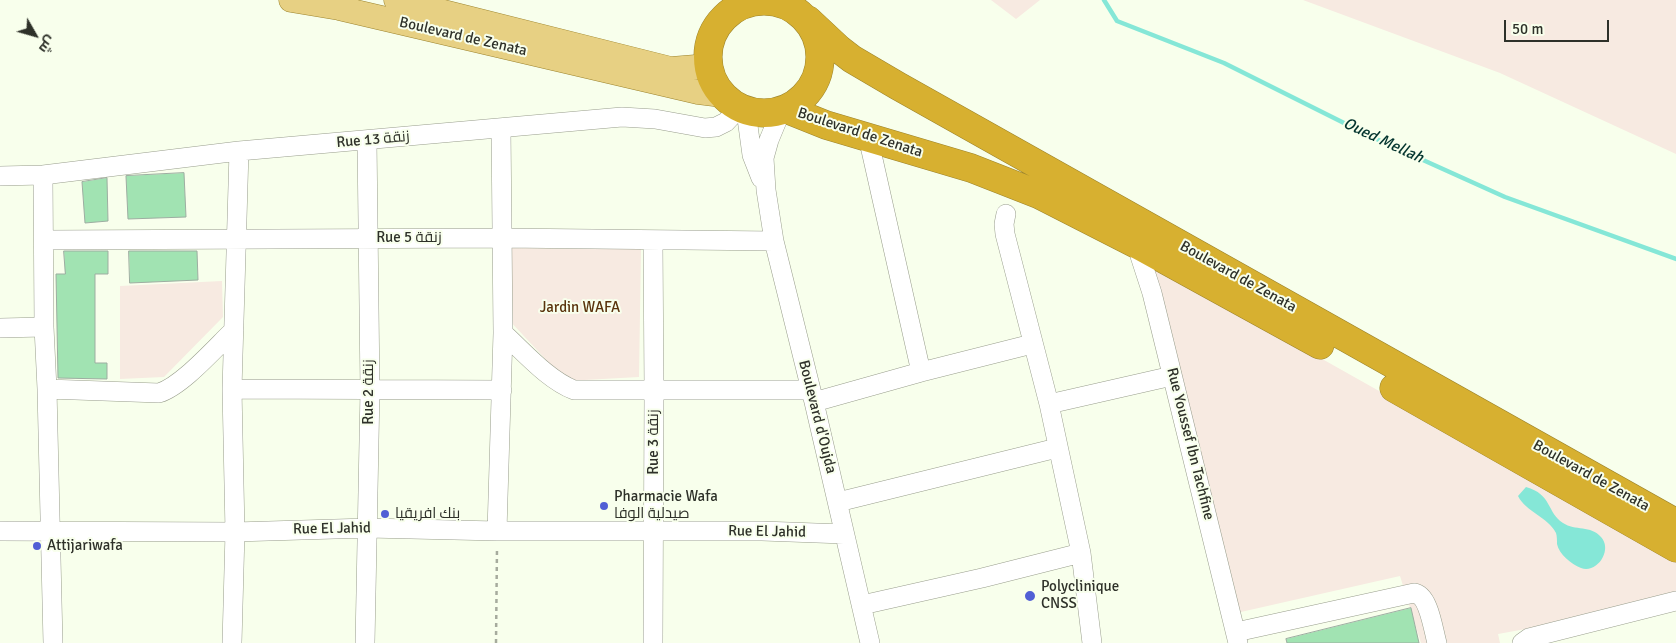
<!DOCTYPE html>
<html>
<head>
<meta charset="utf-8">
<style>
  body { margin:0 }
  #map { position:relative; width:1676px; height:643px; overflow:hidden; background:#f8ffec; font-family:Signika,Cairo,sans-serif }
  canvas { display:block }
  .north { position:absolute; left:10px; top:10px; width:50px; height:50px; -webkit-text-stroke:4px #f8ffec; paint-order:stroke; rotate:128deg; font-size:14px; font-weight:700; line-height:20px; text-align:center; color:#2e3129 }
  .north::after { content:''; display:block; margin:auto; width:18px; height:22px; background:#2e3129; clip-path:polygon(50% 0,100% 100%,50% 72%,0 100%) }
  .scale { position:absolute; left:1504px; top:20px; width:105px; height:22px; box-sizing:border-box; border:2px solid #2e3129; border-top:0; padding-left:6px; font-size:15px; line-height:18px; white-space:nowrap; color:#2e3129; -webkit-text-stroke:4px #f8ffec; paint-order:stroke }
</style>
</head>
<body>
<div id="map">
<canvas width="1676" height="643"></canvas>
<div class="north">ش</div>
<div class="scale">50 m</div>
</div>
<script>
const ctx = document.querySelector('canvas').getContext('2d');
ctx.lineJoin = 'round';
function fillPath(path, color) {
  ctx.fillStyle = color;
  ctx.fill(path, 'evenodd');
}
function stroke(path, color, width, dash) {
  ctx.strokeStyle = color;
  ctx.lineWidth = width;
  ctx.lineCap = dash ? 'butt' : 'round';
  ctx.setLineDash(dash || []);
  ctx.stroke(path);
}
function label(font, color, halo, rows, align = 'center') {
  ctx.font = font + ' Signika,Cairo,sans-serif';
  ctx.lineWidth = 4;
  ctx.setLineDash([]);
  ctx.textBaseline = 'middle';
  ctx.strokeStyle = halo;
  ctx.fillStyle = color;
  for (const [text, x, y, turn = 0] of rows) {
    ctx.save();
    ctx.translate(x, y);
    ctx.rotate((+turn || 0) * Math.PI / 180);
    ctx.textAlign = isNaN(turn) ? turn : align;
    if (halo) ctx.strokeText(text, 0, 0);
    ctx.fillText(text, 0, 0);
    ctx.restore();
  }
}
const green = new Path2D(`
  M 991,0 L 1040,0 L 1016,19 Z
  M 1303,0 L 1676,0 L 1676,154 L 1500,73 Z
  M 506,248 L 641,249 L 639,377 L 566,381 L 508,319 Z
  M 1148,261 L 1676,558 L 1676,602 L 1498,634 L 1500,643 L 1421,643 L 1400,576 L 1232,614 Z
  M 222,281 L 223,317 L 164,377 L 120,379 L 120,286 Z`);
const water = new Path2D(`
  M 1526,487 C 1552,494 1547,513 1563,523 C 1575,531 1591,525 1601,537 C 1613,550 1597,574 1581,568 C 1571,564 1559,554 1557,544 C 1557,541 1557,536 1556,533 C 1548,517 1526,512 1518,496 Z`);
const stream = new Path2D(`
  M 1104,0 L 1117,21 L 1224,63 L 1372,137 L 1505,197 L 1676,259`);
const building = new Path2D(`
  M 184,173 L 186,217 L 128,219 L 126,176 Z
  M 107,178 L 108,221 L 85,223 L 82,182 Z
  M 64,251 L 108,251 L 108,274 L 95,274 L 95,363 L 107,363 L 107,379 L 58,378 L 56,274 L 65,274 Z
  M 129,251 L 197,251 L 198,280 L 130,283 Z
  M 1411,608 L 1419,643 L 1287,643 L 1286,639 Z`);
const path = new Path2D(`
  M 496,643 L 497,547`);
const minor = new Path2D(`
  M 746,111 L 752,155 L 761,178
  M 781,111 L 769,140 L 764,158 L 766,190 L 774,241 L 814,402 L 870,643
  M 868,137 L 921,372
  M 43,175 L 44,327 L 47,389 L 53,643
  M 0,176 L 43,175 L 239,151 L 622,117 L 655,119 L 705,128 L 716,127 L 726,122 L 739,108
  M 1006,214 L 1004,224 L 1005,234 L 1049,404 L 1081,553 L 1092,643
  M 44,240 L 503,238 L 774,241
  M 1140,246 L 1140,256 L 1152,293 L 1238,643
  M 0,328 L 44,327
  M 503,333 C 524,352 548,380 574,390 L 811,390
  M 47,389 L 159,393 C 182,386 215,348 234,330
  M 232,389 L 502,390
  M 814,402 L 921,372 L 1032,344
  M 1049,404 L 1172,376
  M 838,502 L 1057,448
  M 0,531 L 235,532 L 368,528 L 497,531 L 762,531 L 844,534
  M 497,531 L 503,333 L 501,128
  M 862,605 L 982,578 L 1081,553
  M 1236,632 L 1414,593 C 1429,595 1433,629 1437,643
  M 232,643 L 235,532 L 232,389 L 239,151
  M 365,643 L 370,390 L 367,141
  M 653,643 L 654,391 L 653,241
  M 1522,643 L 1529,638 L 1676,601`);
const major = new Path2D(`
  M 291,0 L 339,8 L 698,92 L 722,95
  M 396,0 L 671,69 L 708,66`);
const highway = new Path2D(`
  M708 57a56 56 0 1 1 112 0a56 56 0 1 1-112 0Z
  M 808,20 L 839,49 L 852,59 L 898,86 L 1676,523
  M 786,109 L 826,125 L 971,168 L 1040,195 L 1140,246 L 1320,345
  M 1394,388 L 1676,548`);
const markers = [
  [604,506,5,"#515fd5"],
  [385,514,5,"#515fd5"],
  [37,546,5,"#515fd5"],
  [1030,596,6,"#515fd5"]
];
const streetNames = [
  ["Boulevard de Zenata",463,37,13],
  ["Boulevard de Zenata",860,133,18],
  ["Rue 13 زنقة",373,140,-5],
  ["Rue 5 زنقة",409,238],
  ["Boulevard de Zenata",1238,277,29],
  ["Rue 2 زنقة",369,392,-90],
  ["Boulevard d'Oujda",817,417,76],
  ["Rue 3 زنقة",654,442,-90],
  ["Rue Youssef Ibn Tachfine",1190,444,76],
  ["Boulevard de Zenata",1591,476,29],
  ["Rue El Jahid",332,529,-1],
  ["Rue El Jahid",767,532,1]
];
const parkNames = [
  ["Jardin WAFA",580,308]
];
const poiNames = [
  ["Pharmacie Wafa",614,497],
  ["صيدلية الوفا",614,514],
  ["بنك افريقيا",395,514],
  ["Attijariwafa",47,546],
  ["Polyclinique",1041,587],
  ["CNSS",1041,604]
];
const waterNames = [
  ["Oued Mellah",1383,141,25]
];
fillPath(green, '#f7eae1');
fillPath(water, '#85e7d7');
stroke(stream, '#85e7d7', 4.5);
fillPath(building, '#a1e3b2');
stroke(building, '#9dada1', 1);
stroke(minor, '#999e8d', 20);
stroke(major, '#9c842e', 25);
stroke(highway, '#9c842e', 29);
stroke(path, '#a6ab9d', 2.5, [4, 4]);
stroke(minor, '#fff', 19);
stroke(major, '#e7d083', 24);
stroke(highway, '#d7b030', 28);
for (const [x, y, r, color] of markers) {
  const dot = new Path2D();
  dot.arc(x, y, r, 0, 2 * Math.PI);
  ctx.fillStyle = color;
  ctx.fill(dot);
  stroke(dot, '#f8ffec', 2);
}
label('15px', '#2e3129', '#f8ffec', streetNames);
label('15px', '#5a330c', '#f8ffec', parkNames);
label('15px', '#2e3129', '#f8ffec', poiNames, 'left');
label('italic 16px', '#03342e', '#f8ffec', waterNames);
</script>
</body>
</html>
